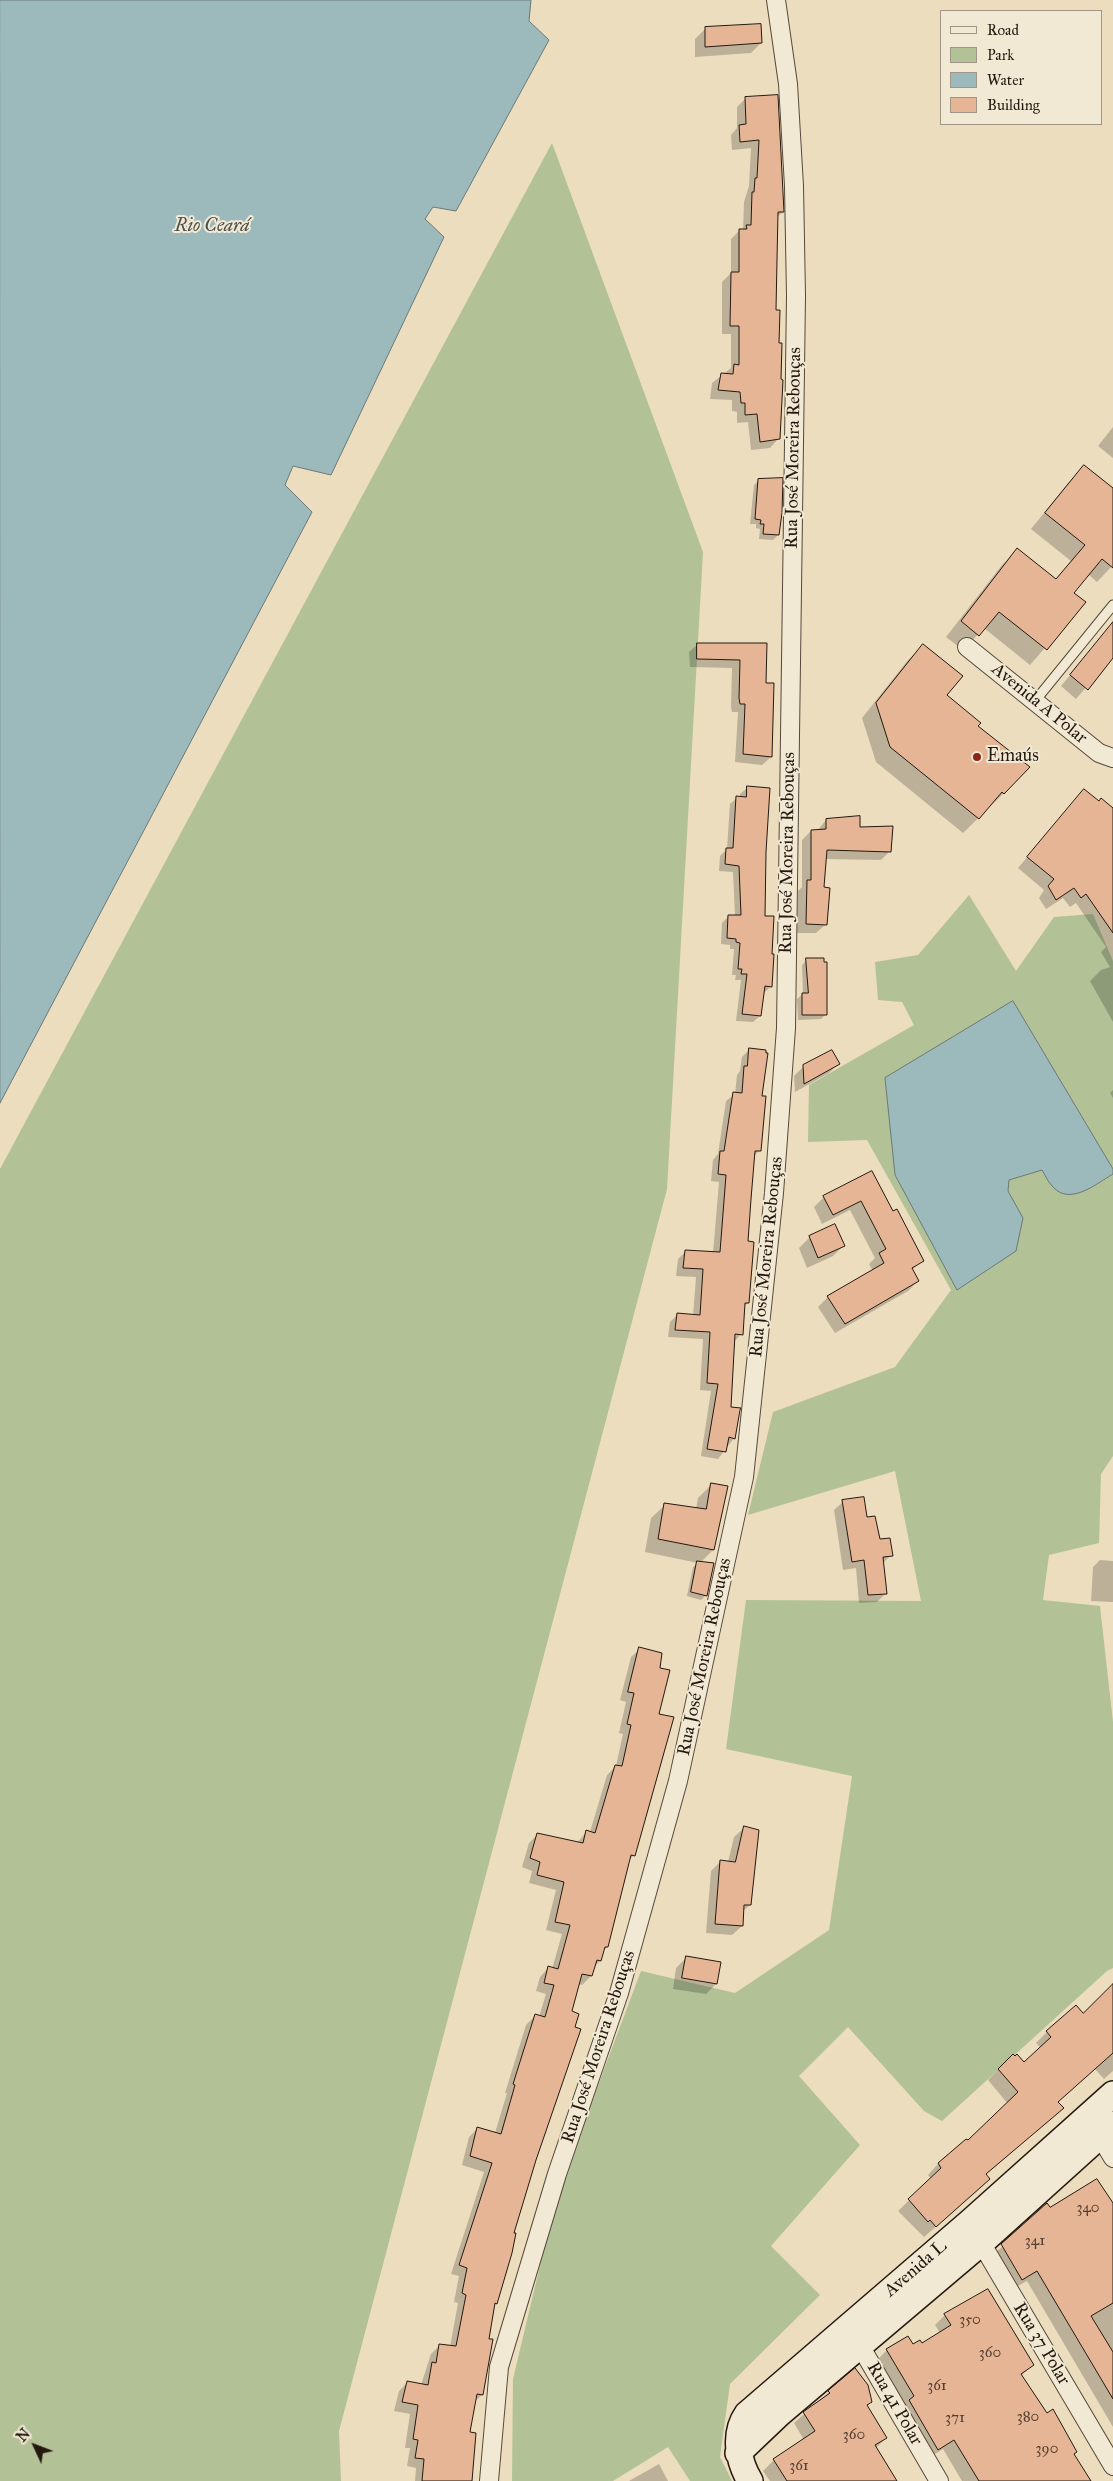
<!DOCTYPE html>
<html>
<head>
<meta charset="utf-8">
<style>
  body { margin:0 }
  #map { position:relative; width:1113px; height:2481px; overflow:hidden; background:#ebddbe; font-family:"IM FELL Great Primer",serif }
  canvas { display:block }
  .legend { position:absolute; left:940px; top:10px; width:162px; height:115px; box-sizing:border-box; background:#f2e9d5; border:1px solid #a09586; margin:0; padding:6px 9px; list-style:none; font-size:15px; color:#24180f }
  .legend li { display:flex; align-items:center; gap:10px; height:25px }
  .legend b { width:25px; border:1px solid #a09586 }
  .north { position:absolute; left:10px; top:2421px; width:50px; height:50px; -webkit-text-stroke:4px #f2e9d5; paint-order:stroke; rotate:313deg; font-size:14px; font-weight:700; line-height:20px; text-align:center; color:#24180f }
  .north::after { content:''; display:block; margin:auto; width:18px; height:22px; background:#24180f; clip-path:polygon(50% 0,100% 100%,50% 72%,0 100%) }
</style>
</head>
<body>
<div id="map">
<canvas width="1113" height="2481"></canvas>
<ul class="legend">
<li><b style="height:6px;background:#f2e9d5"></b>Road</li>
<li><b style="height:14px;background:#b2c296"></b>Park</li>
<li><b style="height:14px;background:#9cb9bc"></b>Water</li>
<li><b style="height:14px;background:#e6b595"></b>Building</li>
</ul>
<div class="north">N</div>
</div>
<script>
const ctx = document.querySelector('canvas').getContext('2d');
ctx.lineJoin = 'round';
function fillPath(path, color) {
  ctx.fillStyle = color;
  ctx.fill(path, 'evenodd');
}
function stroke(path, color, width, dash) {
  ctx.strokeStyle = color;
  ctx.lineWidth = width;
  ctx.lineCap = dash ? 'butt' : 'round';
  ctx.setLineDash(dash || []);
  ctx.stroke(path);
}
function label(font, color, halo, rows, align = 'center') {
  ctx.font = font + ' "IM FELL Great Primer",serif';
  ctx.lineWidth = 4;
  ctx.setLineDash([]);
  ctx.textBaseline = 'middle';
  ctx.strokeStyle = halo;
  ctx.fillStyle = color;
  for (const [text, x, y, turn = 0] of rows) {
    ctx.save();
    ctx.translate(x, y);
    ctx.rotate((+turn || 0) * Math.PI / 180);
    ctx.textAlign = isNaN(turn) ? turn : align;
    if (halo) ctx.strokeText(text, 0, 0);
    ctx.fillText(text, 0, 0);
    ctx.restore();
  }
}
const green = new Path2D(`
  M 552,143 L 703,552 L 667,1189 L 339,2431 L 341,2481 L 0,2481 L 0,1169 Z
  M 969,895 L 1016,971 L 1054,917 L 1093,914 L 1113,961 L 1113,1456 L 1101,1474 L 1099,1543 L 1049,1555 L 1043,1600 L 1100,1606 L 1113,1722 L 1113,1968 L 1107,1971 L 942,2121 L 924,2111 L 848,2027 L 799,2076 L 860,2145 L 771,2246 L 820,2295 L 730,2384 L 720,2457 L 732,2481 L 690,2481 L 668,2447 L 613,2481 L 512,2481 L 513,2379 L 557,2194 L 641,1971 L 735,1993 L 829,1930 L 852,1776 L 726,1749 L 746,1600 L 921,1601 L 895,1471 L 748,1515 L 773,1412 L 895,1367 L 951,1290 L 867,1140 L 808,1142 L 809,1085 L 914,1025 L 902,1002 L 878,1000 L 875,962 L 918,955 Z`);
const water = new Path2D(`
  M 0,0 L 531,0 L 529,21 L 549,40 L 456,211 L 433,207 L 425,219 L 444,237 L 331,475 L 293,466 L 285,485 L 312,512 L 0,1103 Z
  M 1013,1001 L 1113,1169 L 1113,1174 C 1096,1184 1070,1206 1053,1187 C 1048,1182 1045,1175 1042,1170 L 1009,1180 L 1008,1191 L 1023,1218 L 1016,1251 L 957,1290 L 895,1175 L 885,1078 Z`);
const shadow = new Path2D(`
  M 705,29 L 761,43 L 751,53 L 695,57 L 695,39 Z
  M 746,98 L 783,212 L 777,217 L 775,312 L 778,439 L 770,448 L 751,450 L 748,422 L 737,423 L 737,412 L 732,411 L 732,400 L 710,399 L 712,383 L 731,368 L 731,334 L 722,334 L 722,282 L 731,273 L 731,239 L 740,230 L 743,231 L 744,202 L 749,186 L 751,148 L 732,150 L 731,135 L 737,128 L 737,107 Z
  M 1113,427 L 1113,458 L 1098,446 Z
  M 1084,466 L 1113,490 L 1113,565 L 1097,582 L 1088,574 L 1072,593 L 1084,603 L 1030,665 L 984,628 L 963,650 L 946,637 L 1002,565 L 1017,550 L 1055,580 L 1071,561 L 1031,529 L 1069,482 Z
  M 759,480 L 778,535 L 773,540 L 759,539 L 760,529 L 756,528 L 756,524 L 750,524 L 754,485 Z
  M 1108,630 L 1113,633 L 1113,656 L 1076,699 L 1061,686 Z
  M 698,644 L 766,645 L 765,684 L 771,757 L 762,765 L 735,762 L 738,712 L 732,712 L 731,707 L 732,668 L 690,667 L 689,652 Z
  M 923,646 L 946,695 L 976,726 L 1004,793 L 963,833 L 876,762 L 862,718 L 908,660 Z
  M 747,788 L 764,852 L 764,917 L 771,986 L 764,993 L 760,1016 L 753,1022 L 736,1021 L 741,980 L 735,980 L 736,975 L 732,975 L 734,949 L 730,949 L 730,945 L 721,944 L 722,923 L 729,916 L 735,916 L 733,872 L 719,871 L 720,856 L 727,849 L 730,804 L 737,798 L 740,798 L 740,794 Z
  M 1084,790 L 1099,802 L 1113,809 L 1113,1022 L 1090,981 L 1101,970 L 1110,967 L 1101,952 L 1106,947 L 1076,903 L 1070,907 L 1063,898 L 1046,909 L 1039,898 L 1044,890 L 1018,868 Z
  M 826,820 L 890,851 L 881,860 L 825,859 L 822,888 L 826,924 L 816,933 L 797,933 L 798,891 L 802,887 L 802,840 L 811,831 L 817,831 Z
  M 807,960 L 826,1014 L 821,1019 L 798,1020 L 797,999 L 803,994 L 802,965 Z
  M 749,1050 L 761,1097 L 760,1150 L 753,1157 L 747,1243 L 748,1303 L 743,1307 L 741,1334 L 734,1342 L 730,1408 L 734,1438 L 718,1459 L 701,1456 L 711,1391 L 700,1390 L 703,1339 L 668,1337 L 670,1322 L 677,1315 L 693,1316 L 696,1277 L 676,1276 L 678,1259 L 685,1252 L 713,1253 L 719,1182 L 711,1181 L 713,1160 L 718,1154 L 726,1101 L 735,1094 L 737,1075 L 740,1071 L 742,1057 Z
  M 838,1064 L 829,1073 L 795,1092 L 794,1076 L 804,1066 Z
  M 1113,1090 L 1113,1098 L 1110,1093 Z
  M 871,1173 L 922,1261 L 912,1270 L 918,1281 L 908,1291 L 835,1333 L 818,1307 L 828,1297 L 873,1271 L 869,1264 L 875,1258 L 850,1210 L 822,1224 L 814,1207 L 824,1197 Z
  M 810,1237 L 843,1246 L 833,1256 L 807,1268 L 799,1248 Z
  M 711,1485 L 727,1487 L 713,1550 L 700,1563 L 706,1595 L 701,1600 L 687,1596 L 693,1567 L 698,1563 L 645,1552 L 651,1518 L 665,1505 L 696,1509 L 698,1498 Z
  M 843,1502 L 866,1519 L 879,1541 L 891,1555 L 882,1564 L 886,1593 L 877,1602 L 859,1603 L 856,1568 L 843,1570 L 834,1510 Z
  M 1100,1560 L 1113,1561 L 1113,1602 L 1091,1601 L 1093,1567 Z
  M 640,1649 L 657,1715 L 634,1855 L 628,1861 L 607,1947 L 603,1951 L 600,1961 L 593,1968 L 591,1976 L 582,1985 L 578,1984 L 534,2160 L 512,2234 L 496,2304 L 493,2306 L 482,2395 L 474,2402 L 468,2433 L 470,2481 L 415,2481 L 416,2468 L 407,2466 L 410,2448 L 405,2448 L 410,2414 L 394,2411 L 399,2391 L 408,2382 L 421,2385 L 431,2354 L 440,2345 L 450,2347 L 458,2303 L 454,2302 L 459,2276 L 451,2274 L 484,2172 L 462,2165 L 469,2137 L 478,2128 L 495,2133 L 507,2093 L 505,2093 L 526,2025 L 535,2016 L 539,2017 L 546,1994 L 536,1991 L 540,1977 L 548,1968 L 552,1969 L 562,1934 L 546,1930 L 556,1890 L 529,1883 L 532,1871 L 522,1867 L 529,1843 L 538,1834 L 577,1843 L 587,1831 L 590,1832 L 607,1775 L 616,1766 L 623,1734 L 619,1733 L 626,1702 L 620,1700 L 631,1657 Z
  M 744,1828 L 750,1905 L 742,1912 L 742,1926 L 732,1935 L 706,1933 L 711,1871 L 720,1862 L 728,1862 L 734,1837 Z
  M 687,1957 L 716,1984 L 706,1994 L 673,1989 L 676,1968 Z
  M 1113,1986 L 1113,2071 L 1104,2079 L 1095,2069 L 1057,2102 L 1062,2108 L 985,2175 L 978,2190 L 924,2237 L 898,2211 L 931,2179 L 928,2175 L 938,2164 L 966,2141 L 968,2142 L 1008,2104 L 988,2080 L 1013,2055 L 1024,2064 L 1041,2048 L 1036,2043 L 1047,2032 L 1083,2015 Z
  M 1113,2205 L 1113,2427 L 1027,2281 L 1012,2289 L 992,2255 L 1050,2209 Z
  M 945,2315 L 1032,2365 L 1021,2376 L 1090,2481 L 962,2481 L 943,2449 L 927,2459 L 877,2360 L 887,2350 L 922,2345 L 940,2333 L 935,2325 Z
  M 829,2392 L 871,2401 L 867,2406 L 886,2438 L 876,2448 L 896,2481 L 770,2481 L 763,2471 L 774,2460 L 804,2440 L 794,2423 Z
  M 659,2464 L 668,2481 L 629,2481 Z`);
const building = new Path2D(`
  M 761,24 L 762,43 L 705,47 L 705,27 Z
  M 778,95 L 784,212 L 778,212 L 777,260 L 776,310 L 780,310 L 779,343 L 782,343 L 781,379 L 783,380 L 780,439 L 760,442 L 757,414 L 745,415 L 745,403 L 741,403 L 740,392 L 718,390 L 721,373 L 733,374 L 734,364 L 739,365 L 739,326 L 730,326 L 731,272 L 739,272 L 739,229 L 747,229 L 746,225 L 751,225 L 752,192 L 754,192 L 755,178 L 757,178 L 759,140 L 740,142 L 739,125 L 746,124 L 745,97 Z
  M 1084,465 L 1113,488 L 1113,568 L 1102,559 L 1074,593 L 1086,602 L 1047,650 L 999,612 L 979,636 L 961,621 L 1017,548 L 1056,579 L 1085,545 L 1045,513 Z
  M 783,478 L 782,513 L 779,535 L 763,534 L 764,524 L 760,524 L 761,520 L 755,519 L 758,479 Z
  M 1113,622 L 1113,658 L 1088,690 L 1070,675 Z
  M 697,643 L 767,643 L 766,683 L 774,683 L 772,757 L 743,754 L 745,704 L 740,704 L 739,698 L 740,660 L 697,659 Z
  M 923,644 L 963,676 L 947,695 L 981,723 L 978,726 L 1030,767 L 1004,794 L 1002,792 L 979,819 L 890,747 L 876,703 Z
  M 747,786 L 770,788 L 766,852 L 765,916 L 774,916 L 772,954 L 774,954 L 772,987 L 765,986 L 761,1016 L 742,1014 L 747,974 L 741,974 L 742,969 L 738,969 L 740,943 L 736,942 L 736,939 L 727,938 L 728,915 L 741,915 L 739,866 L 725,864 L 726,848 L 733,848 L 736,796 L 746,797 Z
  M 1084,789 L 1099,801 L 1101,798 L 1113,808 L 1113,933 L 1086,894 L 1081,898 L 1074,888 L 1056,900 L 1048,886 L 1054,879 L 1027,857 Z
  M 860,816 L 860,827 L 893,826 L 891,852 L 827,850 L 824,887 L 830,888 L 827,925 L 806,924 L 807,880 L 811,880 L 811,830 L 826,829 L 826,819 Z
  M 806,958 L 824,958 L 824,962 L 827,962 L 827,1015 L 802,1015 L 802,993 L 808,993 Z
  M 749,1048 L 766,1050 L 766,1053 L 768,1053 L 762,1096 L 766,1096 L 761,1151 L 755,1151 L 751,1199 L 748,1241 L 754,1242 L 749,1303 L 745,1303 L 743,1335 L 735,1334 L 731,1407 L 741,1408 L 740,1410 L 735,1439 L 729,1437 L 726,1452 L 707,1449 L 718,1384 L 707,1383 L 710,1332 L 675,1330 L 677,1313 L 700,1315 L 703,1269 L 683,1268 L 685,1250 L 720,1252 L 726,1175 L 718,1174 L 720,1151 L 724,1151 L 733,1092 L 742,1093 L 744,1066 L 747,1066 Z
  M 832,1050 L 840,1064 L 804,1084 L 803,1065 Z
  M 872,1171 L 893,1211 L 897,1209 L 924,1261 L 912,1268 L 919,1281 L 845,1324 L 827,1296 L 884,1263 L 879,1253 L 886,1249 L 861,1201 L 833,1215 L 823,1196 Z
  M 835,1224 L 845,1246 L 818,1258 L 809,1236 Z
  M 711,1483 L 728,1486 L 714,1550 L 658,1539 L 664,1503 L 706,1509 Z
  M 864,1497 L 867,1517 L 875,1516 L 880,1539 L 890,1538 L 893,1556 L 883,1557 L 887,1594 L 868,1595 L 864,1560 L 852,1562 L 842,1500 Z
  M 697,1561 L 714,1563 L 707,1596 L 691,1592 Z
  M 639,1647 L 662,1653 L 660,1668 L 670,1670 L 659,1714 L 674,1717 L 635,1856 L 631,1855 L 608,1947 L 605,1947 L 601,1961 L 597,1960 L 592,1976 L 582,1974 L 572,2011 L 579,2014 L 575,2027 L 581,2029 L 536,2160 L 514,2233 L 516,2233 L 512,2253 L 497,2304 L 495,2303 L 489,2339 L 493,2339 L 483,2395 L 477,2394 L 470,2432 L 476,2433 L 472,2481 L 422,2481 L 424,2459 L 415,2458 L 418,2440 L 413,2439 L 418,2405 L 402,2402 L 407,2381 L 428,2385 L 432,2362 L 436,2363 L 439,2344 L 456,2346 L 466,2295 L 462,2293 L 467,2268 L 459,2265 L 492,2163 L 470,2156 L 477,2127 L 501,2134 L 515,2085 L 513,2084 L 535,2014 L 545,2017 L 554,1985 L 544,1983 L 548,1966 L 558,1969 L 570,1925 L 555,1922 L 564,1882 L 537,1875 L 540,1862 L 530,1858 L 537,1833 L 583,1843 L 586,1830 L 595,1833 L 615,1765 L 622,1766 L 631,1725 L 627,1724 L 634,1693 L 628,1692 Z
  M 744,1826 L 759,1830 L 751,1905 L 744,1905 L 743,1926 L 715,1924 L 720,1860 L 735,1862 Z
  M 686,1956 L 721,1962 L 717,1984 L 682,1978 Z
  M 1113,1984 L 1113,2053 L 1058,2102 L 1064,2108 L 986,2174 L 990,2179 L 936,2227 L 930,2220 L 928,2222 L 908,2199 L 941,2168 L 938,2163 L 966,2139 L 968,2140 L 1018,2092 L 998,2069 L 1013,2054 L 1015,2056 L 1017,2054 L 1024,2062 L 1051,2037 L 1046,2031 L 1076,2005 L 1083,2013 Z
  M 1097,2179 L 1113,2203 L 1113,2303 L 1091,2316 L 1113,2352 L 1113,2399 L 1037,2271 L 1022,2280 L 1001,2244 L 1047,2203 L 1050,2207 Z
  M 988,2289 L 1034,2365 L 1021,2374 L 1047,2413 L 1053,2409 L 1077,2452 L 1074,2454 L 1091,2481 L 979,2481 L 954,2440 L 938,2450 L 909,2400 L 914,2396 L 886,2349 L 908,2336 L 913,2344 L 920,2340 L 922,2343 L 951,2325 L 944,2314 Z
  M 855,2368 L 868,2385 L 872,2402 L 867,2405 L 887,2438 L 875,2445 L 897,2481 L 787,2481 L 773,2459 L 815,2431 L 803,2412 L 830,2393 L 828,2391 Z`);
const lane = new Path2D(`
  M 1035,701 L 1113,605`);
const street = new Path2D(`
  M 967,647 L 1099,753 L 1113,758
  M 1094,2126 L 1113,2158
  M 976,2234 L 1113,2466
  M 855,2337 L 939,2481
  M 489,2481 L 499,2367 L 557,2174 L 619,1993 L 678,1781 L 744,1477 L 774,1193 L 786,1028 L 796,296 L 794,186 L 788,84 L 776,0`);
const secondary = new Path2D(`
  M 738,2453 L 779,2414 L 981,2243 L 1113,2124
  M 750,2481 C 738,2461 733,2434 747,2414 L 970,2222 L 1113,2094`);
const markers = [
  [977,757,5,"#8f2418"]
];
const numberNames = [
  ["340",1088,2208],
  ["341",1035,2241],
  ["350",970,2320],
  ["360",990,2353],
  ["361",937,2386],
  ["380",1028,2417],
  ["371",955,2418],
  ["360",854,2435],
  ["390",1047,2449],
  ["361",799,2466]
];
const streetNames = [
  ["Rua José Moreira Rebouças",794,448,-89],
  ["Avenida A Polar",1039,704,39],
  ["Rua José Moreira Rebouças",788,853,-89],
  ["Rua José Moreira Rebouças",767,1257,-84],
  ["Rua José Moreira Rebouças",705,1657,-78],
  ["Rua José Moreira Rebouças",599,2047,-72],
  ["Avenida L",916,2269,-41],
  ["Rua 37 Polar",1041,2344,59],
  ["Rua 41 Polar",894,2404,60]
];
const poiNames = [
  ["Emaús",987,757]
];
const waterNames = [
  ["Rio Ceará",212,226]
];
fillPath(green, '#b2c296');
fillPath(water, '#9cb9bc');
stroke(water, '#6c7977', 1);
fillPath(shadow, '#0003');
fillPath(building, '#e6b595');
stroke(building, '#24180f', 1);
stroke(lane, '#56493b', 11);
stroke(street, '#56493b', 20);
stroke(secondary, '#24180f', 28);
stroke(lane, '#f2e9d5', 9);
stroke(street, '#f2e9d5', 18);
stroke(secondary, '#f2e9d5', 25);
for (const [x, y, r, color] of markers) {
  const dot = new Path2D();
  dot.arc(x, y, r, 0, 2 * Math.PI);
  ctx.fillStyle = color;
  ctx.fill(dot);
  stroke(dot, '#f2e9d5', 2);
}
label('15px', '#543f30', null, numberNames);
label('18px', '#24180f', '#f2e9d5', streetNames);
label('18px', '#24180f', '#f2e9d5', poiNames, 'left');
label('italic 19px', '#4e504c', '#f2e9d5', waterNames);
</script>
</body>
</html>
